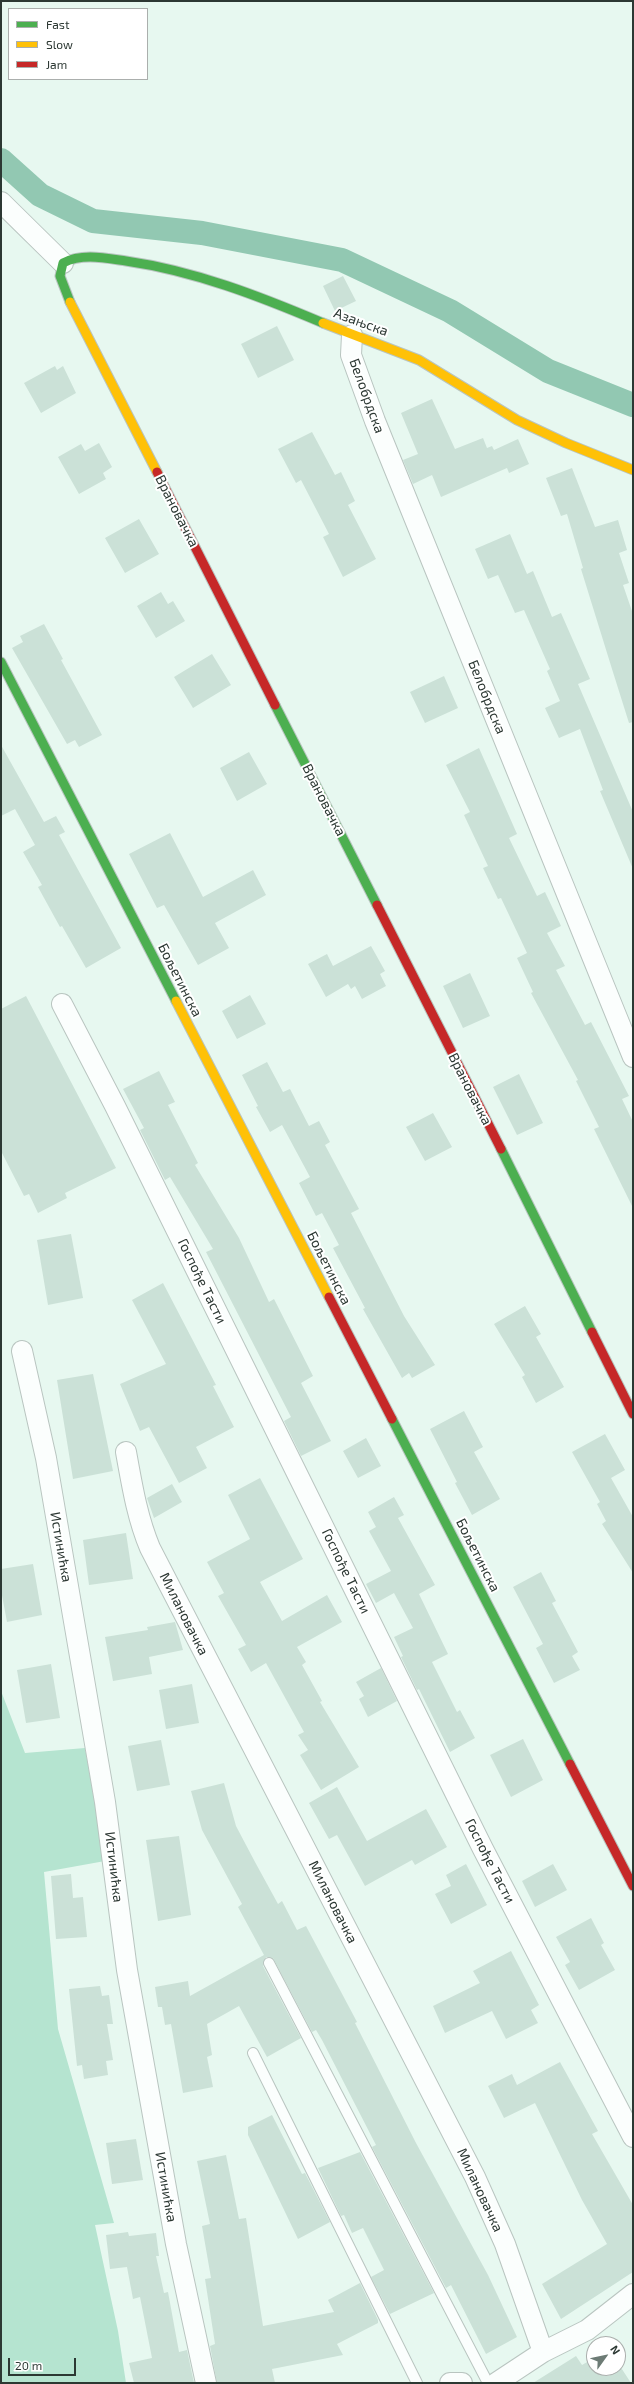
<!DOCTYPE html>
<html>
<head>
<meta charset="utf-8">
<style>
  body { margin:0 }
  #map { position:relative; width:634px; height:2384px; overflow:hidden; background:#e7f8f0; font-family:"Exo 2",sans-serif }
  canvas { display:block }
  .frame { position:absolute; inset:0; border:2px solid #2c3833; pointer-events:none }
  .legend { position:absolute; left:8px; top:8px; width:140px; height:72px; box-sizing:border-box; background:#fff; border:1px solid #abafad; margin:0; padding:5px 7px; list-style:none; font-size:12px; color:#2c3833 }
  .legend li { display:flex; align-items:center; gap:8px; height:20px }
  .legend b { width:20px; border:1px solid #abafad }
  .north { position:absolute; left:586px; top:2336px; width:40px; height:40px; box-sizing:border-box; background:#fff; border:1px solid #abafad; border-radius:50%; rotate:57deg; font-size:11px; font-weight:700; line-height:16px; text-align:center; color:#2c3833 }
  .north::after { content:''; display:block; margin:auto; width:14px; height:18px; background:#6d7b75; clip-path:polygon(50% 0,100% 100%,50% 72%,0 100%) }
  .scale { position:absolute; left:8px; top:2358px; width:68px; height:18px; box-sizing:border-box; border:2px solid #2c3833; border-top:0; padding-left:5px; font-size:12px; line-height:14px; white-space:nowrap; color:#2c3833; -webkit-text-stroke:3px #fff; paint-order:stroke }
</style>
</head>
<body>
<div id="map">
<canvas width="634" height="2384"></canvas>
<div class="frame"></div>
<ul class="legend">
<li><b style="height:5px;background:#4caf50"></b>Fast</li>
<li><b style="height:5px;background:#ffc107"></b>Slow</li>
<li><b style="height:5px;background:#c62828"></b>Jam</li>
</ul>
<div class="north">N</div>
<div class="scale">20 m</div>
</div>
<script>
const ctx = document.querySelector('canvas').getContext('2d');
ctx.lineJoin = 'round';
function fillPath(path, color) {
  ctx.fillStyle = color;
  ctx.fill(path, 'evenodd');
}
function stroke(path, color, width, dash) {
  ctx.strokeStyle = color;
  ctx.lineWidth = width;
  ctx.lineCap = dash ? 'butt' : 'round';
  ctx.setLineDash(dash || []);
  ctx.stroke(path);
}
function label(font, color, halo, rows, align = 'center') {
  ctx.font = font + ' "Exo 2",sans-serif';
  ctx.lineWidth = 4;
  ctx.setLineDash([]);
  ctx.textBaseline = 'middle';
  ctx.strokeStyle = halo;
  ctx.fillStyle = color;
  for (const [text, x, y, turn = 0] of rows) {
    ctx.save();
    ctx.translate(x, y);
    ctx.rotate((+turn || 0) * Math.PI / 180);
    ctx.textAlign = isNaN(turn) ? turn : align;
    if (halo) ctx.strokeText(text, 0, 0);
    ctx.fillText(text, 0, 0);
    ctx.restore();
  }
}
const forest = new Path2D(`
  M 1,1691 L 25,1753 L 85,1748 L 105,1861 L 44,1872 L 58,2029 L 114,2223 L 95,2225 L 118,2331 L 126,2383 L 1,2383 Z`);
const canal = new Path2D(`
  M 1,160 L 40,195 L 93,221 L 202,233 L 342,260 L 450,311 L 548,371 L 633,405`);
const building = new Path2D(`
  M 343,276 L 356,301 L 335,311 L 323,286 Z
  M 277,326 L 294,360 L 258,378 L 241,344 Z
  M 55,366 L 57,370 L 63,366 L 76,393 L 41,413 L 24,383 Z
  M 432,399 L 455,449 L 483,438 L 487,448 L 492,446 L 494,450 L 518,439 L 529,464 L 509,473 L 507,468 L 441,497 L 432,475 L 413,484 L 403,460 L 418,454 L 401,413 Z
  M 312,432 L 335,475 L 341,472 L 355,501 L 348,505 L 376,559 L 343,577 L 323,537 L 329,534 L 301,480 L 296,483 L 278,449 Z
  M 99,443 L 112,467 L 103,473 L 106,479 L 79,494 L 58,457 L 81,444 L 85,451 Z
  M 572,468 L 595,527 L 618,520 L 627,550 L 619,553 L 629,583 L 623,585 L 633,614 L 633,722 L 629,723 L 612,669 L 581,569 L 583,568 L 567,514 L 561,516 L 546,478 Z
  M 139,519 L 159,554 L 125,573 L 105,538 Z
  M 510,534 L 527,574 L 533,571 L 552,617 L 561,613 L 590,679 L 578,684 L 633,812 L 633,869 L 600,791 L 603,790 L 580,729 L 559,738 L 545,708 L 560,701 L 547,671 L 550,669 L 524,610 L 515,613 L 498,575 L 488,579 L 475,549 Z
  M 161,592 L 168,604 L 173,601 L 185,621 L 156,638 L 137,606 Z
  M 44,624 L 63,659 L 61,660 L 102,735 L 79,747 L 75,740 L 67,744 L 12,648 L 23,642 L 20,636 Z
  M 212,654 L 231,685 L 193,708 L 174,677 Z
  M 444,676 L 458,708 L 425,723 L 410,692 Z
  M 1,745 L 44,822 L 56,816 L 65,832 L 59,835 L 121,948 L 86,968 L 62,926 L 60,927 L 38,887 L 42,885 L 23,852 L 35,845 L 15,809 L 1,816 Z
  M 479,748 L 517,834 L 509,838 L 537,896 L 545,892 L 561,926 L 547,933 L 565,966 L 556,970 L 585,1025 L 591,1022 L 629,1096 L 622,1099 L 633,1122 L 633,1208 L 594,1129 L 599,1127 L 576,1081 L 578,1080 L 531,993 L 533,992 L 517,958 L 527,953 L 501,898 L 498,899 L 483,868 L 488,866 L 464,815 L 470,812 L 446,765 Z
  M 249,752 L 267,784 L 237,801 L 220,768 Z
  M 170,833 L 203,897 L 253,870 L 266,895 L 215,923 L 229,948 L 198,965 L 164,905 L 157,908 L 129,854 Z
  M 371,946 L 385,971 L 380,974 L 386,986 L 362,999 L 355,986 L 351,989 L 348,984 L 326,997 L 308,964 L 327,954 L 333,966 Z
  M 470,973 L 490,1016 L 463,1028 L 443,986 Z
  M 250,995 L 266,1024 L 237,1039 L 222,1011 Z
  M 26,996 L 116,1168 L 65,1193 L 67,1198 L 38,1213 L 29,1194 L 24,1196 L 1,1151 L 1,1009 Z
  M 267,1062 L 283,1092 L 290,1089 L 309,1126 L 319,1121 L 330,1142 L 325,1145 L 359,1209 L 351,1213 L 404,1316 L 435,1365 L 412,1378 L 409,1373 L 402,1378 L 363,1309 L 365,1308 L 333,1248 L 339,1245 L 322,1213 L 316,1216 L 299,1183 L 310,1177 L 282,1125 L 270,1132 L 256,1107 L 258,1106 L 242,1075 Z
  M 159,1071 L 175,1102 L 168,1105 L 198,1163 L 195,1165 L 239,1238 L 269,1302 L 274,1299 L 313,1376 L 301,1383 L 331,1441 L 301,1456 L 284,1421 L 291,1417 L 206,1252 L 213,1249 L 170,1177 L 165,1180 L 140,1130 L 144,1128 L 123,1089 Z
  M 519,1074 L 543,1123 L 517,1135 L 493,1087 Z
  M 433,1113 L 452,1147 L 425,1161 L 406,1127 Z
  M 71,1234 L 83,1298 L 48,1305 L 37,1240 Z
  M 163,1283 L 216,1385 L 213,1386 L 234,1427 L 196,1447 L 207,1468 L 179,1483 L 149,1427 L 140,1431 L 120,1384 L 166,1364 L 132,1300 Z
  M 525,1306 L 541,1334 L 536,1337 L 564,1387 L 536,1403 L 522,1377 L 525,1375 L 494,1324 Z
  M 93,1374 L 113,1471 L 73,1479 L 57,1380 Z
  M 464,1411 L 483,1447 L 474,1452 L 500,1499 L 472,1515 L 455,1483 L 457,1482 L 430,1429 Z
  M 605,1434 L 625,1470 L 611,1478 L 633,1517 L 633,1573 L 602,1524 L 606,1521 L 597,1504 L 600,1502 L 572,1452 Z
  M 366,1438 L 381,1466 L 358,1478 L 343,1451 Z
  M 260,1478 L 303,1559 L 260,1582 L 282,1621 L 327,1595 L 342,1622 L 297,1647 L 306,1662 L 302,1665 L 322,1701 L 320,1702 L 359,1767 L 321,1790 L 300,1755 L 308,1750 L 298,1735 L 304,1732 L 266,1663 L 251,1672 L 238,1649 L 246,1645 L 218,1596 L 224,1593 L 207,1562 L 250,1539 L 228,1495 Z
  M 172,1484 L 182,1502 L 154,1518 L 147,1498 Z
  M 394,1497 L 404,1515 L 398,1518 L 435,1585 L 419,1594 L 448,1654 L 432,1662 L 457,1712 L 460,1710 L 475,1738 L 450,1752 L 419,1689 L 417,1690 L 401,1657 L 403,1656 L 394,1637 L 413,1628 L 394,1593 L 376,1603 L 366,1584 L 391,1571 L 369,1531 L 376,1527 L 368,1512 Z
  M 126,1533 L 133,1579 L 89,1585 L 83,1540 Z
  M 33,1564 L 42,1615 L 7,1622 L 1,1590 L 1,1569 Z
  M 541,1572 L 556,1601 L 552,1603 L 578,1652 L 572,1656 L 580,1670 L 554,1683 L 536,1648 L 543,1644 L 513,1587 Z
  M 175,1622 L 183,1650 L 149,1657 L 152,1674 L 113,1681 L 105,1637 L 148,1630 L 147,1627 Z
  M 51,1664 L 60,1718 L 26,1723 L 17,1670 Z
  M 381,1668 L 397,1701 L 368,1717 L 359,1699 L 364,1696 L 356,1682 Z
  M 192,1684 L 199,1723 L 166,1729 L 159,1690 Z
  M 523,1739 L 543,1780 L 511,1797 L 490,1755 Z
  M 161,1740 L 170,1785 L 137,1791 L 128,1746 Z
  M 224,1783 L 236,1826 L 255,1862 L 278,1904 L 282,1901 L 297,1930 L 306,1926 L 357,2022 L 355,2023 L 416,2143 L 488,2275 L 517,2337 L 486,2354 L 451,2285 L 446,2288 L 372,2147 L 376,2145 L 322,2040 L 316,2030 L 312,2032 L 273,1958 L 266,1957 L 263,1966 L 301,2038 L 267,2057 L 239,2006 L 207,2024 L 212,2055 L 207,2057 L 213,2087 L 183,2093 L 171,2024 L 165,2025 L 162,2007 L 158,2007 L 155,1987 L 188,1981 L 190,1996 L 264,1955 L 238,1907 L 242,1904 L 202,1830 L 191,1791 Z
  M 337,1787 L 367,1841 L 426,1809 L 447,1847 L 415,1865 L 412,1860 L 365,1886 L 337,1835 L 329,1839 L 309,1803 Z
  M 179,1836 L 191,1915 L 158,1921 L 146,1840 Z
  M 466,1864 L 487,1905 L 451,1924 L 435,1894 L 451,1886 L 446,1875 Z
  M 553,1864 L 567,1890 L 535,1907 L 522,1881 Z
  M 71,1874 L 73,1898 L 83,1897 L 87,1937 L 56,1939 L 51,1876 Z
  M 591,1918 L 604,1943 L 601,1945 L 615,1970 L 579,1990 L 565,1965 L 570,1962 L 556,1937 Z
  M 511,1951 L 539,2005 L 531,2010 L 538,2023 L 506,2039 L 492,2011 L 445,2033 L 433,2006 L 480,1983 L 473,1971 Z
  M 100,1986 L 102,1996 L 109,1995 L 113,2024 L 107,2024 L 113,2060 L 106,2061 L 108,2075 L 84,2079 L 82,2065 L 77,2066 L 69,1989 Z
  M 560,2062 L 598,2131 L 592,2134 L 633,2205 L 633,2272 L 561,2319 L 542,2284 L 607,2244 L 582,2200 L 535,2103 L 504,2118 L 488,2086 L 512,2074 L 517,2085 Z
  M 272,2115 L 302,2174 L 305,2173 L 330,2222 L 298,2239 L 248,2135 L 248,2127 Z
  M 136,2139 L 143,2180 L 112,2184 L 106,2143 Z
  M 360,2152 L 434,2293 L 390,2314 L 371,2277 L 384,2270 L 363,2228 L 352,2233 L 344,2215 L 341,2216 L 318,2168 Z
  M 226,2155 L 239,2219 L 246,2218 L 263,2326 L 334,2312 L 328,2300 L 360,2283 L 378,2320 L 378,2323 L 337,2344 L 343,2355 L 272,2369 L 275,2383 L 217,2383 L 210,2346 L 215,2344 L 205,2279 L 211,2278 L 202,2226 L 210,2224 L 197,2161 Z
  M 128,2232 L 129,2236 L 156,2233 L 159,2256 L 156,2256 L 164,2293 L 168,2292 L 179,2352 L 187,2350 L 194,2383 L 134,2383 L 129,2363 L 152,2358 L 140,2297 L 133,2299 L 127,2267 L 110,2269 L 106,2235 Z
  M 576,2356 L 582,2365 L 594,2358 L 594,2368 L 618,2368 L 618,2363 L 631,2383 L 533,2383 Z`);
const lane = new Path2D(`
  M 269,1963 L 488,2383
  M 253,2053 L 417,2383`);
const street = new Path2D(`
  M 1,202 L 63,263
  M 352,335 L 351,355 L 375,421 L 633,1057
  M 62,1004 L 115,1106 L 483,1849 L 633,2137
  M 22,1351 L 46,1458 L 105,1802 L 127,1970 L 176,2244 L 206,2383
  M 126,1452 C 132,1485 137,1517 150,1548 L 475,2177 L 505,2244 L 543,2352
  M 450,2383 L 462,2383
  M 496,2383 L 543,2352 L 587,2330 L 633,2294`);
const fast = new Path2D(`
  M 70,302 L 60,276 L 63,263 C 82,253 105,258 126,261 C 195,271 259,296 323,323
  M 1,662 L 176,1001
  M 275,705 L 377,905
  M 501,1149 L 592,1332
  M 392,1419 L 570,1764`);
const slow = new Path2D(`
  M 70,302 L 157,472
  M 323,323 L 419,360 L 517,420 L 566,443 L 633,470
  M 176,1001 L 329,1297`);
const jam = new Path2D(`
  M 157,472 L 275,705
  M 377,905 L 501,1149
  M 329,1297 L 392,1419
  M 592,1332 L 633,1414
  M 570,1764 L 633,1886`);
const streetNames = [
  ["Азањска",361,322,20],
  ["Белобрдска",367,396,70],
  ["Врановачка",177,511,63],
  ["Белобрдска",487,697,68],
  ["Врановачка",324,800,63],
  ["Бољетинска",180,980,63],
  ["Врановачка",470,1089,63],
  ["Бољетинска",329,1268,63],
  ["Госпође Тасти",202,1281,64],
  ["Истинићка",61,1547,80],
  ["Бољетинска",478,1555,63],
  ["Госпође Тасти",346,1571,64],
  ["Милановачка",184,1614,63],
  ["Госпође Тасти",490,1861,63],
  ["Истинићка",114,1867,83],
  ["Милановачка",333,1902,63],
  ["Истинићка",166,2187,80],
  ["Милановачка",480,2190,65]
];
fillPath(forest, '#b5e4d0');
stroke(canal, '#92c8b2', 24);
fillPath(building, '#cbe1d7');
stroke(lane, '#b9c5c0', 12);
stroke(street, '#b9c5c0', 22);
stroke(fast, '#b9c5c0', 11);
stroke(slow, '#b9c5c0', 11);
stroke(jam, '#b9c5c0', 11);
stroke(lane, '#fbfefd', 10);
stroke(street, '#fbfefd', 20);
stroke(fast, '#4caf50', 9);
stroke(slow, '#ffc107', 9);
stroke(jam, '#c62828', 9);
label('14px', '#2c3833', '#fff', streetNames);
</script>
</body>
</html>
